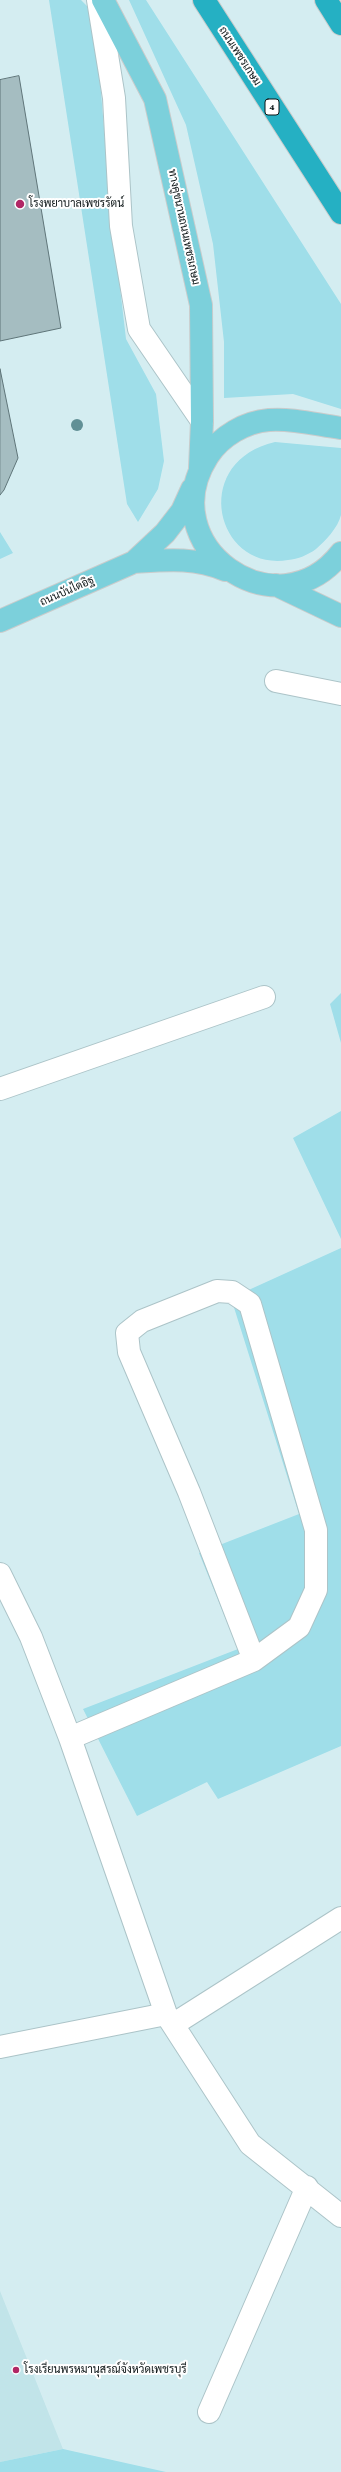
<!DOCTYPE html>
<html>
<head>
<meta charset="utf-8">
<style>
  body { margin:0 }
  canvas { display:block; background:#d4edf1 }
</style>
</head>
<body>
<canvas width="341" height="2472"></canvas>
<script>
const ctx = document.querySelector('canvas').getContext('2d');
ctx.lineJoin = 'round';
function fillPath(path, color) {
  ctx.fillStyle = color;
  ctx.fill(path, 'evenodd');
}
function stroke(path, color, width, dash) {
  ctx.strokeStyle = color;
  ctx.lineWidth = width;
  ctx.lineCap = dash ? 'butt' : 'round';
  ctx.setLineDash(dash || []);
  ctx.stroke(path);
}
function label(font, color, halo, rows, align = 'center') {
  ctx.font = font + ' "Crimson Pro",Sarabun,serif';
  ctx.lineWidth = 4;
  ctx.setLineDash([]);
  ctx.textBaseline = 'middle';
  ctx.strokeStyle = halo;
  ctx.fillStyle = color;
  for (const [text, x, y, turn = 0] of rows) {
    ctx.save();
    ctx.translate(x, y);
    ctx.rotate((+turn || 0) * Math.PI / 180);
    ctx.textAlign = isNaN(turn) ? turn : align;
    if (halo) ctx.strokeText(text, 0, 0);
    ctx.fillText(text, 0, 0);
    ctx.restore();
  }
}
const built = new Path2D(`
  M 0,2291 L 63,2449 L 0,2462 Z`);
const green = new Path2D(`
  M 49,0 L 81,0 L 87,6 L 98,57 L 111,211 L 126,339 L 156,394 L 164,461 L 158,489 L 138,522 L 127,504 Z
  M 129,0 L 146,0 L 341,304 L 341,409 L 293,394 L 224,398 L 224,342 L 213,244 L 186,125 Z
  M 275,442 L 341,448 C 341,466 341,498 341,515 C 338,528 325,541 316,549 C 308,555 298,559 288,560 C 216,572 189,462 275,442 Z
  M 0,532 L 13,553 L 0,559 Z
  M 341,993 L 341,1043 L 330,1004 Z
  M 341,1111 L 341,1239 L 293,1138 Z
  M 341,1248 L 341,1746 L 218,1799 L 207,1782 L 137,1816 L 83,1709 L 238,1649 L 199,1553 L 299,1514 L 231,1298 Z
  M 63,2449 L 166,2472 L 0,2472 L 0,2462 Z`);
const building = new Path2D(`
  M 19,76 L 61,328 L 0,341 L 0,80 Z
  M 0,369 L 18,458 L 4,490 L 0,495 Z`);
const minor = new Path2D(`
  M 98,0 L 114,98 L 121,226 L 139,329 L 202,421
  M 276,681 L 341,694
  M 0,1089 L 264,997
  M 0,1574 L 31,1637 L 70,1738 L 166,2014 L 250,2144 L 341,2216
  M 70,1738 L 254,1660 L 299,1627 L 316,1590 L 316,1530 L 250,1304 L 232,1292 L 217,1291 L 142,1321 L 127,1333 L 129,1352 L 189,1492 L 254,1660
  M 174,2024 L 341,1918
  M 0,2047 L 166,2014
  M 209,2412 L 307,2187`);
const major = new Path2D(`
  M 103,0 L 155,99 L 201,305 L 202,421 L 200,468
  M 341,428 C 318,425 292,418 269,420 C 245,422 221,436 208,456 C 150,546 277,635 341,553
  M 134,562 C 166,560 195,557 225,570
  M 276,585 L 341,616
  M 0,621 L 134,562 L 165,533 L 182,511 L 192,489`);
const highway = new Path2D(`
  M 204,0 L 341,213
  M 326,0 L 341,24`);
const trees = [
  [77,425]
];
const markers = [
  [20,204,5,"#b12765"],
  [16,2370,4,"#b12765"]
];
const shields = [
  [272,107,14]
];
const shieldNames = [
  ["4",272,107]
];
const streetNames = [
  ["ถนนเพชรเกษม",240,56,57],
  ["ทางคู่ขนานถนนเพชรเกษม",184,227,78],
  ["ถนนบันไดอิฐ",67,591,-24]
];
const poiNames = [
  ["โรงพยาบาลเพชรรัตน์",29,204],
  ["โรงเรียนพรหมานุสรณ์จังหวัดเพชรบุรี",24,2370]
];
fillPath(built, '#c1e4e9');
fillPath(green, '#9fdee9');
fillPath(building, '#a5bdc1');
stroke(building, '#5f7579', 1);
stroke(minor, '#acc4c8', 24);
stroke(major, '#cacccc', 24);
stroke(highway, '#cacccc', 24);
stroke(minor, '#fff', 22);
stroke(major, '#7cd0db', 22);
stroke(highway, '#25b0c3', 22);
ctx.fillStyle = '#619096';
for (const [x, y] of trees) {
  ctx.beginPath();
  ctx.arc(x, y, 6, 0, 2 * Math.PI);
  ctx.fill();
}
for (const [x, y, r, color] of markers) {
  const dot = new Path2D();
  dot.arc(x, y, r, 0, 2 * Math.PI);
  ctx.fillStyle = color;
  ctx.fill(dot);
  stroke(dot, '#fff', 1.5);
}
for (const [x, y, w] of shields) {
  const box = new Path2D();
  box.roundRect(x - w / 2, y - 8, w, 16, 3);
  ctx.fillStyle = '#fff';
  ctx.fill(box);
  stroke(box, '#0c1516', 1);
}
label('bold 10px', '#0c1516', null, shieldNames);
label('11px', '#0c1516', '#fff', streetNames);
label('11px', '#0c1516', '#fff', poiNames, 'left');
</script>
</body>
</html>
